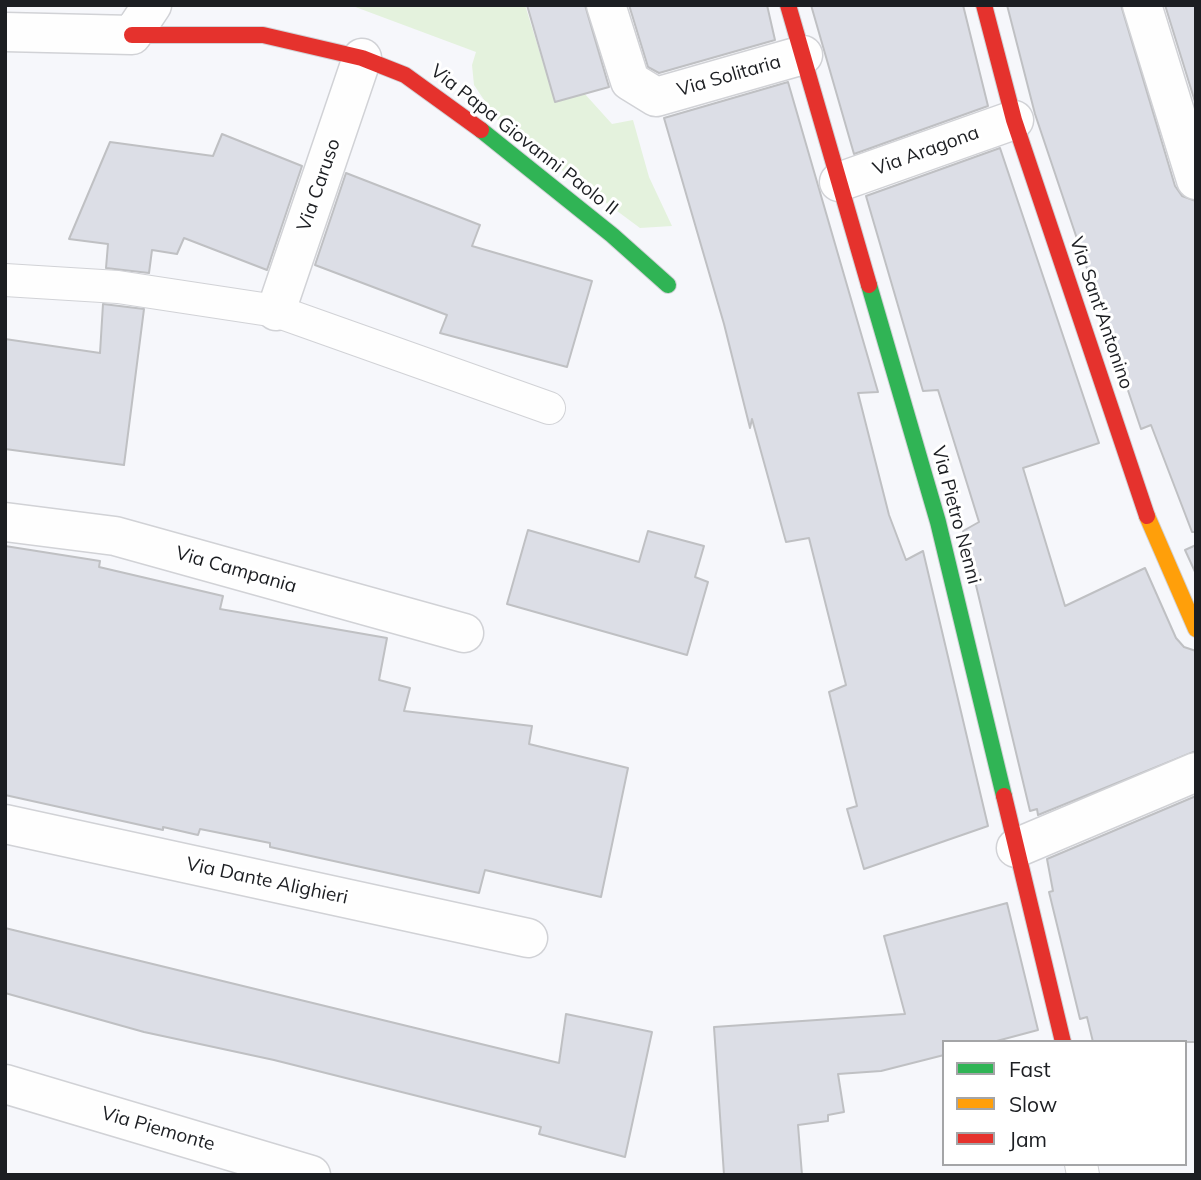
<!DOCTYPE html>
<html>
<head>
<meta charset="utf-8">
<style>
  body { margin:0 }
  #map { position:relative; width:1201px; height:1180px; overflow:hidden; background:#f6f7fb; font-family:Mulish,sans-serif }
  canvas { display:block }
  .frame { position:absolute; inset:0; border:7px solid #1c1e22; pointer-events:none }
  .legend { position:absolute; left:942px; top:1040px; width:245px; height:126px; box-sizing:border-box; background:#fff; border:2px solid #a4a5a7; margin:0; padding:9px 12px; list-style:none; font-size:21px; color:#1c1e22 }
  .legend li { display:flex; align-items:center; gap:14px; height:35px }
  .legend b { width:35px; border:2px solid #a4a5a7 }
</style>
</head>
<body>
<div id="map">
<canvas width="1201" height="1180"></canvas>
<div class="frame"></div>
<ul class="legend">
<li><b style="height:9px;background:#30b455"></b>Fast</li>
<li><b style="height:9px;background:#ff9f0a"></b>Slow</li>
<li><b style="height:9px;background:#e5322d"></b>Jam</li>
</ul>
</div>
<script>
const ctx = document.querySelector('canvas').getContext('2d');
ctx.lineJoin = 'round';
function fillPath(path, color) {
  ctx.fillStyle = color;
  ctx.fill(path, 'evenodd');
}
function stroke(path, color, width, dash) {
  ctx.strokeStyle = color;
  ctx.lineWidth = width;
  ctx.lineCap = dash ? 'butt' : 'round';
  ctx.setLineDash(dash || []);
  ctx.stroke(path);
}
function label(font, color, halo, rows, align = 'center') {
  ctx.font = font + ' Mulish,sans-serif';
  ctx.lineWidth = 6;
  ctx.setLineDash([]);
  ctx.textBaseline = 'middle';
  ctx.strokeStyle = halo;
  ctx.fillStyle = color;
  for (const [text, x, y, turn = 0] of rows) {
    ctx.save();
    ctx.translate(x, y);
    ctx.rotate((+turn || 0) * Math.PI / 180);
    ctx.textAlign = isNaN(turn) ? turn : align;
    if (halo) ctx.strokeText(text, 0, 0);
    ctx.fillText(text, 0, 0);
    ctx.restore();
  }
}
const green = new Path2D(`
  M 350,5 L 525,5 L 555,101 L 584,93 L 612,124 L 633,120 L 649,177 L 672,226 L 640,228 L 501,125 L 474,85 L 472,65 L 476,52 Z`);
const building = new Path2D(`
  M 527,5 L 585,5 L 609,87 L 555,102 Z
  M 629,5 L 767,5 L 775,40 L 659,73 L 648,67 Z
  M 811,5 L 963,5 L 988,106 L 854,154 Z
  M 1007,5 L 1121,5 L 1175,186 L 1182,196 L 1196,201 L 1196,532 L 1192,532 L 1151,425 L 1141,429 L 1035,114 Z
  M 1165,5 L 1196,5 L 1196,105 Z
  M 788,82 L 878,392 L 858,393 L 889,515 L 906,560 L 923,551 L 988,826 L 864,869 L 847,809 L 857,806 L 829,692 L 846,685 L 809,538 L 786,542 L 752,419 L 750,428 L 724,324 L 664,118 Z
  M 222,134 L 302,166 L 267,270 L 184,238 L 177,254 L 152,250 L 149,273 L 106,268 L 108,244 L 69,239 L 110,142 L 213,156 Z
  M 1000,148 L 1099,443 L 1023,468 L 1065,606 L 1145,568 L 1176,638 L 1184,647 L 1196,651 L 1196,751 L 1038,815 L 1037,809 L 1030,811 L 963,531 L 979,522 L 938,390 L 923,391 L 866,196 Z
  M 346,173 L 480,225 L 472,246 L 592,281 L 567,367 L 440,333 L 447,315 L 315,265 Z
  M 103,304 L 144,309 L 124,465 L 5,449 L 5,339 L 100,353 Z
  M 528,530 L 639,562 L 648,531 L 704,546 L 695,577 L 708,582 L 687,655 L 507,604 Z
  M 1196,545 L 1196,574 L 1185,550 Z
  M 5,546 L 100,561 L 99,567 L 223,596 L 220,609 L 387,638 L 379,680 L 410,688 L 404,711 L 532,726 L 529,744 L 628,768 L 601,897 L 485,870 L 479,893 L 270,847 L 270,843 L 200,829 L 198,835 L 163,827 L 163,830 L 5,795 Z
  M 1196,796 L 1196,1042 L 1093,1042 L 1087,1017 L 1080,1019 L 1049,892 L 1053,891 L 1047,859 Z
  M 1007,903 L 1038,1030 L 993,1042 L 944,1042 L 944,1055 L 881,1071 L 838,1074 L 844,1112 L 828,1115 L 828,1121 L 798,1125 L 802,1175 L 724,1175 L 714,1027 L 905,1014 L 884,936 Z
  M 5,928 L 559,1063 L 566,1014 L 652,1032 L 625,1157 L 539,1134 L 541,1127 L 274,1060 L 144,1032 L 5,993 Z`);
const lane = new Path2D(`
  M 5,280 L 118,287 L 276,311 L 549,408
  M 1081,1164 L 1083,1175`);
const street = new Path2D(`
  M 606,5 L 630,81 L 656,97 L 803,55
  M 1142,5 L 1196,180
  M 5,32 L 132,35 L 152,5
  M 839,182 L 1014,120
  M 276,311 L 362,58
  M 5,522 L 115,536 L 464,633
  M 5,824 L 528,938
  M 1016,848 L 1196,772
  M 5,1084 L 311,1175`);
const fast = new Path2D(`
  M 481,130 L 612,235 L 668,285
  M 869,285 L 938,522 L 1004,796`);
const slow = new Path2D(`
  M 1147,516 L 1196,629`);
const jam = new Path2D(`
  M 788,5 L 869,285
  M 984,5 L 1014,120 L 1147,516
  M 132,35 L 263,35 L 362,58 L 405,75 L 481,130
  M 1004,796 L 1063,1042`);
const streetNames = [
  ["Via Solitaria",729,76,-16],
  ["Via Papa Giovanni Paolo II",524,140,38],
  ["Via Aragona",926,151,-20],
  ["Via Caruso",319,185,-71],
  ["Via Sant'Antonino",1101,313,71],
  ["Via Pietro Nenni",956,515,75],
  ["Via Campania",236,570,16],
  ["Via Dante Alighieri",267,881,12],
  ["Via Piemonte",158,1129,16]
];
fillPath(green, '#e4f2dd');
fillPath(building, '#dcdee6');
stroke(building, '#bfc0c3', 2);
stroke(lane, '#d1d2d6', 34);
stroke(street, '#d1d2d6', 41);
stroke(fast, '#d1d2d6', 18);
stroke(slow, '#d1d2d6', 18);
stroke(jam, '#d1d2d6', 18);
stroke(lane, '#fefefe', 32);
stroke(street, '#fefefe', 38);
stroke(fast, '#30b455', 16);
stroke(slow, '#ff9f0a', 16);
stroke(jam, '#e5322d', 16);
label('19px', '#1c1e22', '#fff', streetNames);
</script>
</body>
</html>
